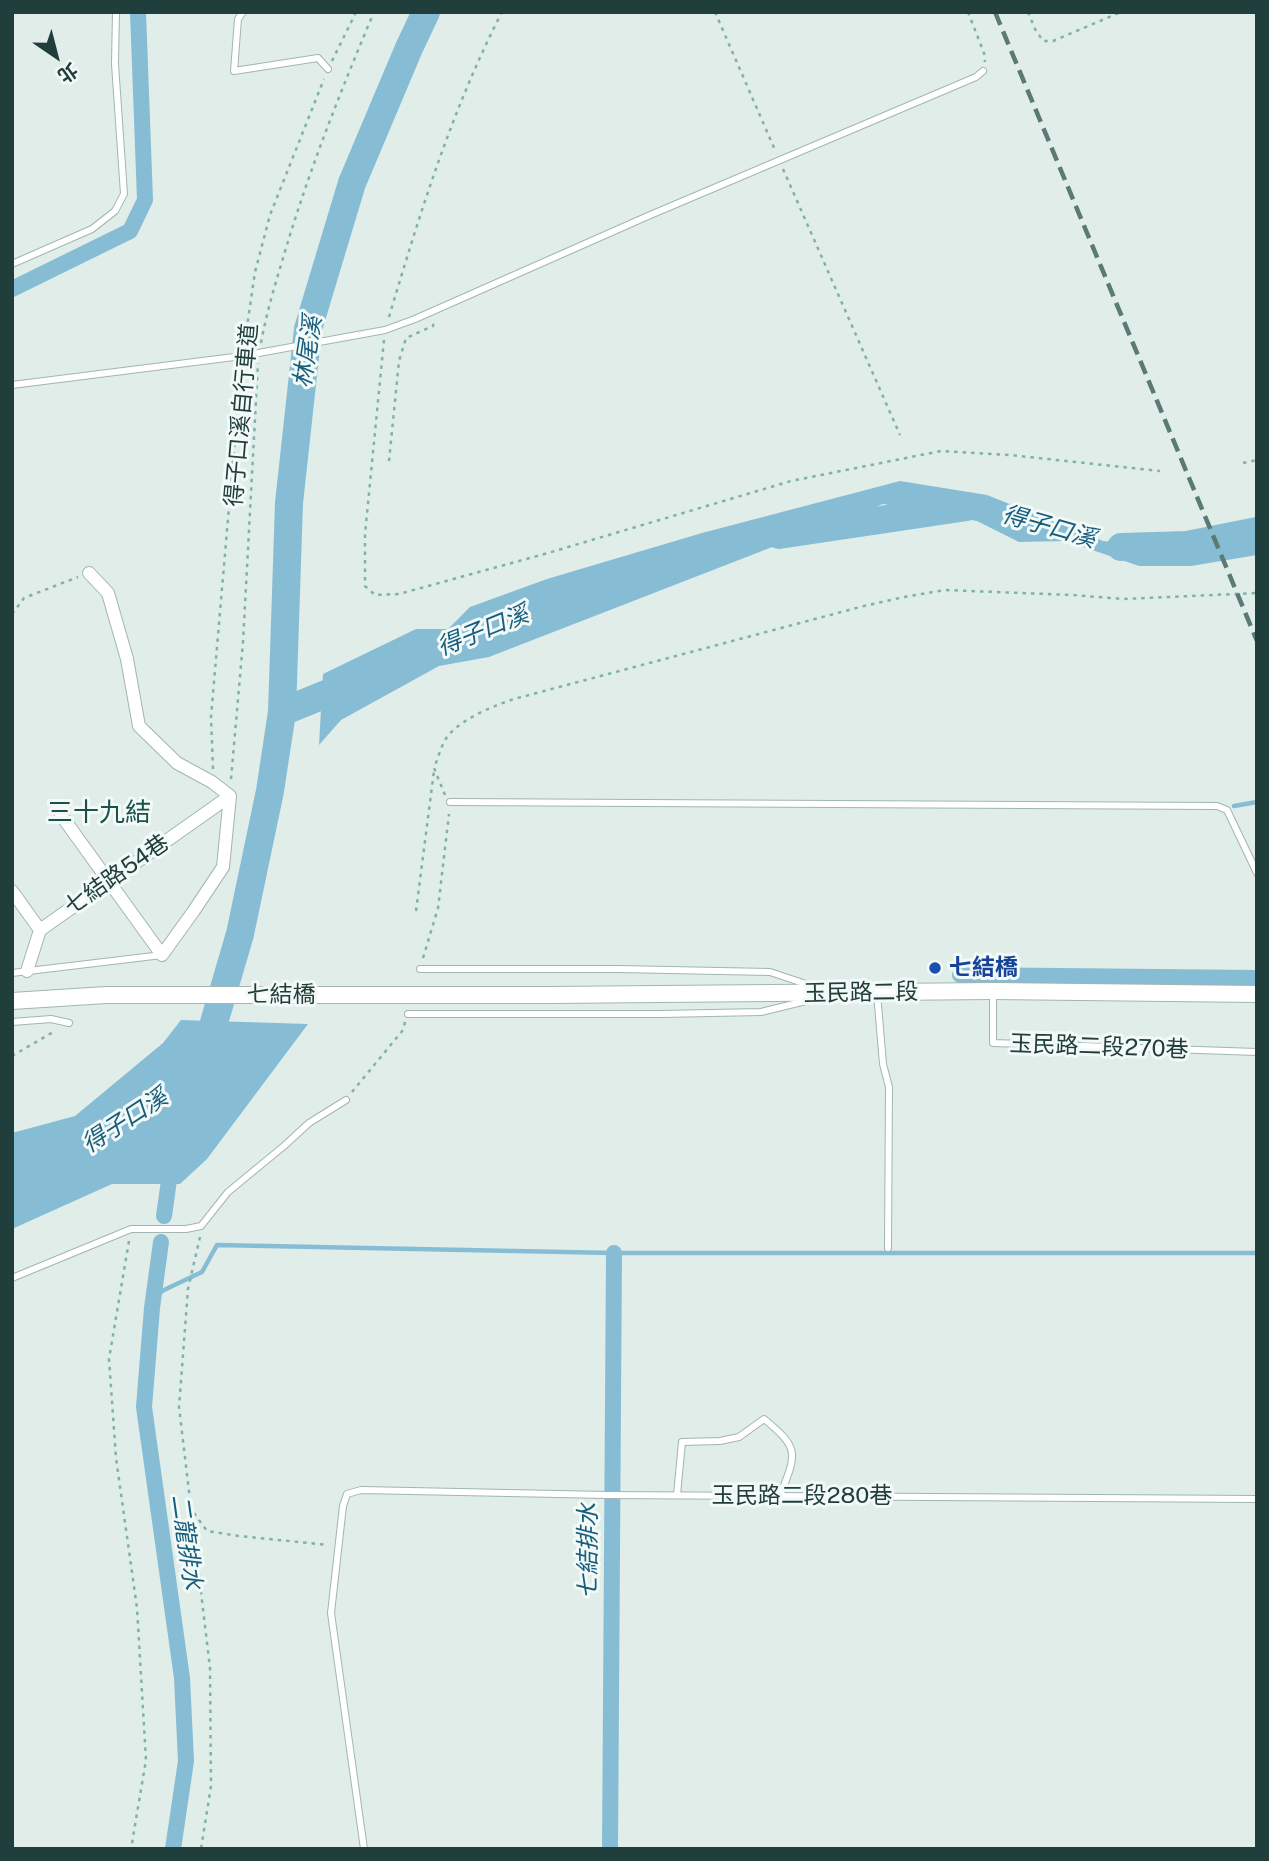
<!DOCTYPE html>
<html>
<head>
<meta charset="utf-8">
<style>
  body { margin:0 }
  #map { position:relative; width:1269px; height:1861px; overflow:hidden; background:#e1ede9; font-family:"Public Sans","Noto Sans TC",sans-serif }
  canvas { display:block }
  .frame { position:absolute; inset:0; border:14px solid #203e3b; pointer-events:none }
  .north { position:absolute; left:21px; top:21px; width:70px; height:70px; -webkit-text-stroke:5px #f2f9f6; paint-order:stroke; rotate:145deg; font-size:19px; font-weight:700; line-height:28px; text-align:center; color:#203e3b }
  .north::after { content:''; display:block; margin:auto; width:24px; height:32px; background:#203e3b; clip-path:polygon(50% 0,100% 100%,50% 72%,0 100%) }
</style>
</head>
<body>
<div id="map">
<canvas width="1269" height="1861"></canvas>
<div class="frame"></div>
<div class="north">北</div>
</div>
<script>
const ctx = document.querySelector('canvas').getContext('2d');
ctx.lineJoin = 'round';
function fillPath(path, color) {
  ctx.fillStyle = color;
  ctx.fill(path, 'evenodd');
}
function stroke(path, color, width, dash) {
  ctx.strokeStyle = color;
  ctx.lineWidth = width;
  ctx.lineCap = dash ? 'butt' : 'round';
  ctx.setLineDash(dash || []);
  ctx.stroke(path);
}
function label(font, color, halo, rows, align = 'center') {
  ctx.font = font + ' "Public Sans","Noto Sans TC",sans-serif';
  ctx.lineWidth = 6;
  ctx.setLineDash([]);
  ctx.textBaseline = 'middle';
  ctx.strokeStyle = halo;
  ctx.fillStyle = color;
  for (const [text, x, y, turn = 0] of rows) {
    ctx.save();
    ctx.translate(x, y);
    ctx.rotate((+turn || 0) * Math.PI / 180);
    ctx.textAlign = isNaN(turn) ? turn : align;
    if (halo) ctx.strokeText(text, 0, 0);
    ctx.fillText(text, 0, 0);
    ctx.restore();
  }
}
const water = new Path2D(`
  M 900,481 L 987,495 L 1103,541 L 1202,550 L 1257,522 L 1257,555 L 1191,566 L 1139,566 L 1066,541 L 1019,542 L 977,521 L 883,504 L 489,657 L 439,666 L 341,720 L 319,745 L 323,674 L 416,629 L 448,629 L 470,607 L 547,579 L 702,533 Z
  M 181,1020 L 308,1024 L 207,1159 L 180,1184 L 112,1184 L 12,1229 L 12,1133 L 75,1116 L 163,1043 Z`);
const stream = new Path2D(`
  M 1234,806 L 1257,802
  M 154,1297 L 164,1290 L 202,1272 L 217,1245 L 614,1253 L 1257,1253`);
const canal = new Path2D(`
  M 12,289 L 130,231 L 145,200 L 138,12
  M 960,975 L 1257,978
  M 164,1216 L 171,1166
  M 161,1242 L 152,1308 L 144,1407 L 182,1678 L 186,1761 L 173,1849
  M 610,1849 L 614,1253`);
const river = new Path2D(`
  M 779,535 L 967,507
  M 1121,547 L 1187,545 L 1257,531
  M 282,712 L 358,681
  M 199,1053 L 213,1026 L 240,934 L 270,791 L 282,712 L 289,503 L 308,329 L 352,183 L 409,48 L 426,12`);
const path = new Path2D(`
  M 715,12 L 775,150
  M 968,12 L 984,53 L 985,62
  M 1028,12 L 1035,29 L 1043,41 L 1053,41 L 1121,12
  M 332,61 L 356,12
  M 783,169 L 900,435
  M 389,317 C 420,213 452,109 502,12
  M 384,340 L 365,534 L 365,586 L 375,595 L 399,594 L 548,553 L 791,481 L 941,451 L 1010,455 L 1160,471
  M 261,343 C 266,316 273,291 281,265 C 306,178 339,95 374,12
  M 244,347 L 255,272 L 270,215 L 324,79
  M 389,461 L 399,361 L 406,338 L 433,326 L 434,321
  M 1243,463 L 1257,460
  M 12,614 L 24,598 L 78,577
  M 213,769 L 211,717 L 241,367
  M 231,779 L 243,642 L 258,363
  M 445,795 L 434,768 C 438,758 441,746 447,737 C 461,719 493,706 514,699 L 864,606 L 904,597 L 945,590 L 1072,595 L 1124,599 L 1257,593
  M 416,911 L 434,771
  M 423,958 L 438,908 L 449,814
  M 12,1056 L 55,1031
  M 352,1092 L 403,1030 L 405,1022
  M 200,1237 L 188,1289 L 179,1407 L 210,1668 L 211,1786 L 201,1849
  M 129,1241 L 109,1359 L 116,1458 L 137,1608 L 146,1760 L 131,1849
  M 194,1513 L 207,1531 L 239,1536 L 328,1545`);
const service = new Path2D(`
  M 243,12 L 238,19 L 234,71 L 318,58 L 328,69
  M 12,264 L 92,229 L 115,211 L 124,194 L 115,64 L 116,12
  M 12,385 L 242,356 L 385,330 L 415,319 L 648,216 L 976,77 L 983,71
  M 450,802 L 1217,806 L 1227,810 L 1257,873
  M 420,969 L 618,969 L 770,972 L 815,987
  M 12,973 L 162,955
  M 993,991 L 993,1043 L 1257,1052
  M 877,993 L 883,1064 L 889,1087 L 888,1248
  M 408,1014 L 661,1014 L 761,1012 L 814,999
  M 12,1022 L 51,1019 L 69,1023
  M 12,1278 L 131,1229 L 186,1229 L 201,1226 L 228,1192 L 284,1146 L 309,1123 L 346,1100
  M 677,1495 L 682,1442 L 720,1441 L 739,1437 L 764,1419 C 801,1449 796,1454 780,1496
  M 364,1849 L 331,1613 L 343,1506 L 347,1494 L 361,1490 L 607,1495 L 1257,1499`);
const minor = new Path2D(`
  M 89,573 L 108,593 L 127,659 L 139,726 L 177,763 L 212,782 L 230,796
  M 61,815 L 162,955 L 193,912 L 223,867 L 230,796
  M 12,891 L 40,930
  M 27,971 L 40,930 L 230,796`);
const tertiary = new Path2D(`
  M 550,995 L 993,991 L 1257,994`);
const rail = new Path2D(`
  M 995,12 L 1257,641`);
const tertiaryBridge = new Path2D(`
  M 12,1001 L 106,995 L 550,995`);
const markers = [
  [935,968,7,"#1a4fb4"]
];
const streetNames = [
  ["得子口溪自行車道",242,415,-85],
  ["七結路54巷",117,875,-35],
  ["玉民路二段",861,993,-1],
  ["七結橋",281,995],
  ["玉民路二段270巷",1099,1047,2],
  ["玉民路二段280巷",802,1496]
];
const transitNames = [
  ["七結橋",949,968]
];
const waterNames = [
  ["林尾溪",308,352,-81],
  ["得子口溪",1049,527,16],
  ["得子口溪",483,631,-22],
  ["得子口溪",125,1121,-33],
  ["二龍排水",186,1542,82],
  ["七結排水",589,1551,-90]
];
const quarterNames = [
  ["三十九結",99,813]
];
fillPath(water, '#86bdd5');
stroke(stream, '#86bdd5', 4.5);
stroke(canal, '#86bdd5', 16);
stroke(river, '#86bdd5', 28);
stroke(service, '#a3b5b1', 8);
stroke(minor, '#a3b5b1', 14);
stroke(tertiary, '#a3b5b1', 18);
stroke(path, '#80b2a9', 2.5, [3.5, 5]);
stroke(service, '#fff', 6);
stroke(minor, '#fff', 12);
stroke(tertiary, '#fff', 16);
stroke(rail, '#5b7a76', 4.5, [14, 7]);
stroke(tertiaryBridge, '#a3b5b1', 18, []);
stroke(tertiaryBridge, '#fff', 16);
for (const [x, y, r, color] of markers) {
  const dot = new Path2D();
  dot.arc(x, y, r, 0, 2 * Math.PI);
  ctx.fillStyle = color;
  ctx.fill(dot);
  stroke(dot, '#f2f9f6', 2.5);
}
label('23px', '#203e3b', '#f2f9f6', streetNames);
label('bold 23px', '#164399', '#f2f9f6', transitNames, 'left');
label('italic 24px', '#175e7e', '#f2f9f6', waterNames);
label('26px', '#1b524c', '#f2f9f6', quarterNames);
</script>
</body>
</html>
